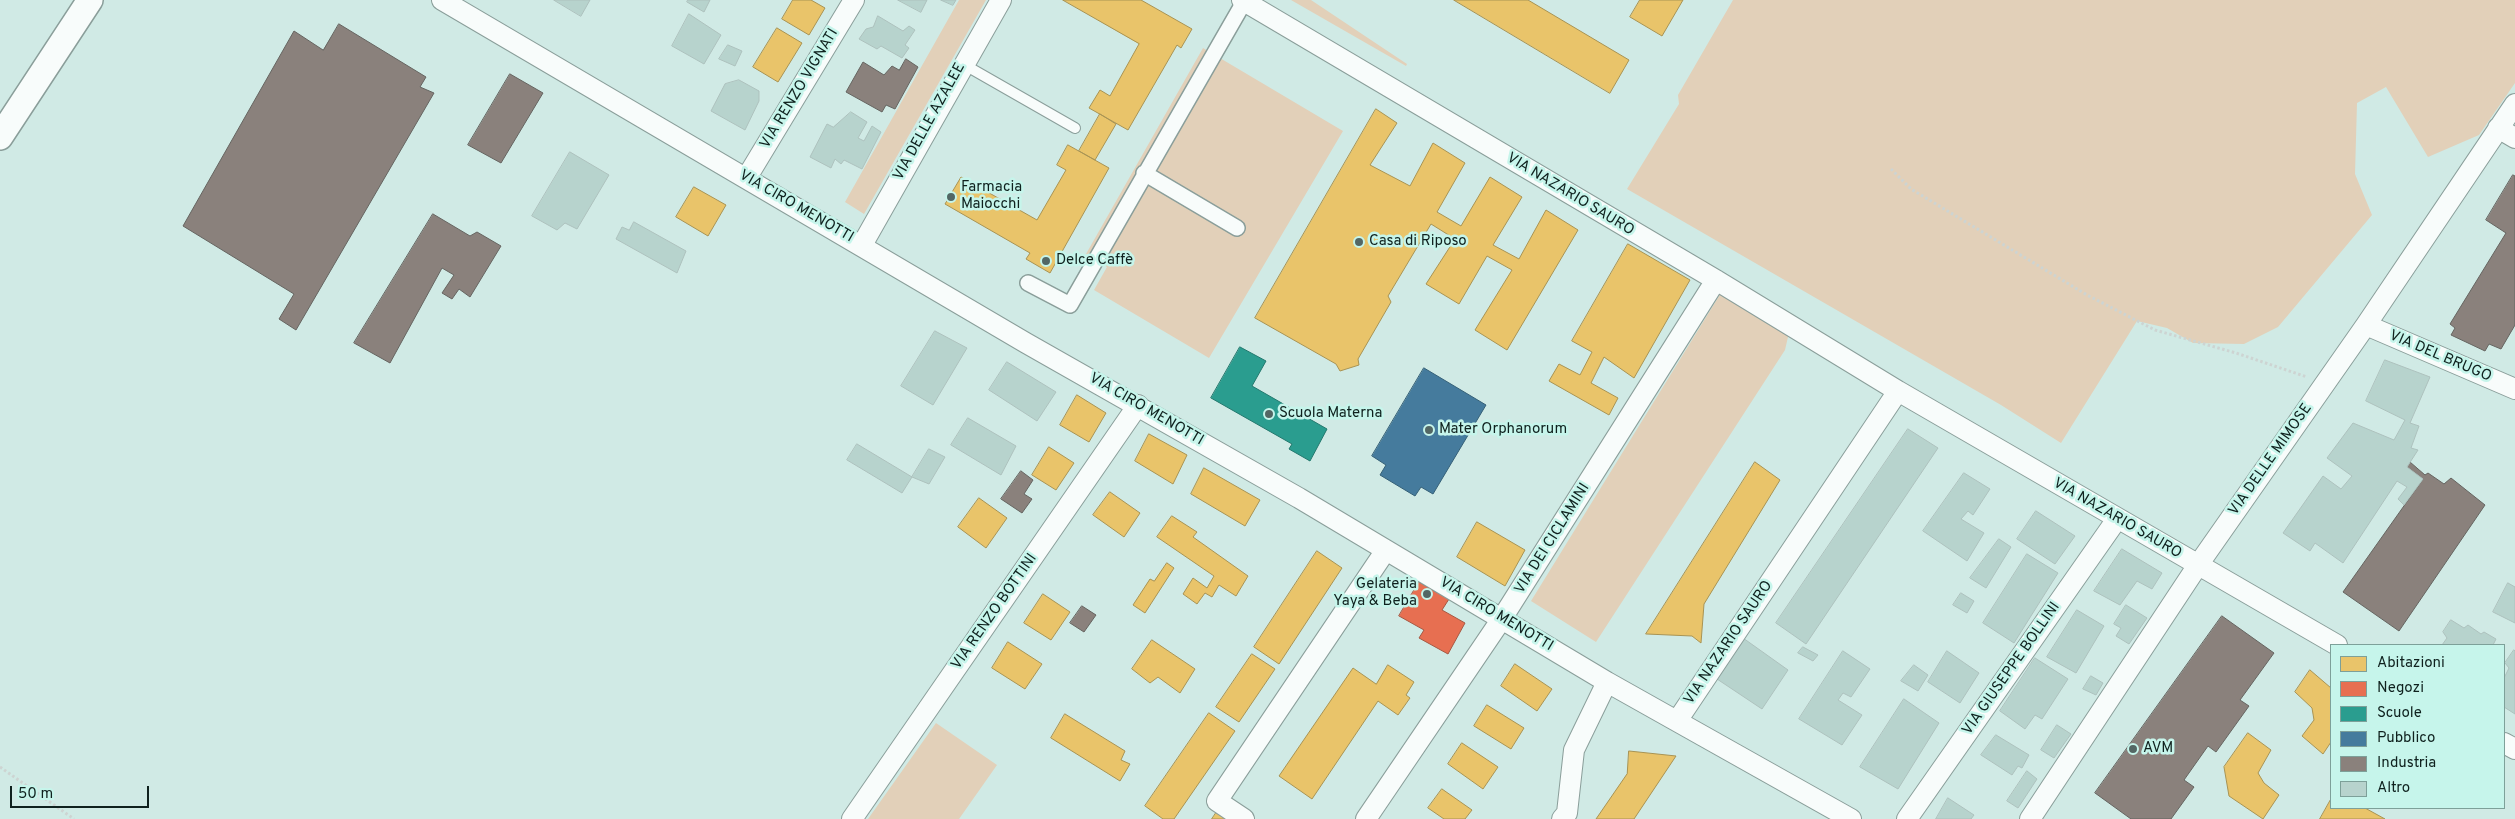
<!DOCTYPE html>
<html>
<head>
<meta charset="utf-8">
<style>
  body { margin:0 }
  #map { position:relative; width:2515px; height:819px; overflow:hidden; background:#d0eae5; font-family:Overpass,sans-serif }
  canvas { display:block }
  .legend { position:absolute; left:2330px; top:644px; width:175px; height:165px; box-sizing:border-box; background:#c6f5eb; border:1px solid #7da099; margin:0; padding:6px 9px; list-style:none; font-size:15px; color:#0f211e }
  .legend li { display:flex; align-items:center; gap:10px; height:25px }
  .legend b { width:25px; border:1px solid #7da099 }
  .scale { position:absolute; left:10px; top:786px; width:139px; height:22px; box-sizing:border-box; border:2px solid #0f211e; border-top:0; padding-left:6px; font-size:15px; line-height:18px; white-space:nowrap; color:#0f211e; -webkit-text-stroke:4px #c6f5eb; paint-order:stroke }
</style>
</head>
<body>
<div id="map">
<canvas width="2515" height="819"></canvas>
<ul class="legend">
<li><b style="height:14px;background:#e9c46a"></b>Abitazioni</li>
<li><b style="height:14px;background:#e76f51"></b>Negozi</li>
<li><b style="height:14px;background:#2a9d8f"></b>Scuole</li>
<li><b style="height:14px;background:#457b9d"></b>Pubblico</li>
<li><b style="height:14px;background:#8a817c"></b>Industria</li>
<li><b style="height:14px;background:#b7d3cd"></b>Altro</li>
</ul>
<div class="scale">50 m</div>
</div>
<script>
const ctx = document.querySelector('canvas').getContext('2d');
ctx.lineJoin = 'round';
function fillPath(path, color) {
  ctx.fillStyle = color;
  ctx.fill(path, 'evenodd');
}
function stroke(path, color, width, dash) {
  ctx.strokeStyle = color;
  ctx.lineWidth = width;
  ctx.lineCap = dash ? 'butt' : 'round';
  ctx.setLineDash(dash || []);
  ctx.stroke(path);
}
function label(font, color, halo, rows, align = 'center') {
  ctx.font = font + ' Overpass,sans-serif';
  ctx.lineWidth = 5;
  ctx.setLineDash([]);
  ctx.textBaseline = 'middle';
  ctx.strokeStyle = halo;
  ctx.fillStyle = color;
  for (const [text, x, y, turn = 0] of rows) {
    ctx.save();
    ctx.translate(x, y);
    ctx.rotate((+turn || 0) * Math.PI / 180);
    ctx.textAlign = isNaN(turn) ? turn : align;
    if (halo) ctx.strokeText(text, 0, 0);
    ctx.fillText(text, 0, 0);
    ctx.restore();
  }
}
const green = new Path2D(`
  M 959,0 L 986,0 L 864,214 L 845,202 Z
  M 1291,0 L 1311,0 L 1407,64 L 1406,66 Z
  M 1733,0 L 2515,0 L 2515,83 L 2479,135 L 2428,157 L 2386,87 L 2357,103 L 2355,174 L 2372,215 L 2278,327 L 2244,344 L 2193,343 L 2167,328 L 2137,321 L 2061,443 L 2001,405 L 1627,189 L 1679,104 L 1678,95 Z
  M 1203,48 L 1343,131 L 1209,358 L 1094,290 L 1107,267 L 1086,254 Z
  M 1724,288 L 1790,328 L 1785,350 L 1596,642 L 1531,601 Z
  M 936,723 L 997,765 L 959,819 L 868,819 Z`);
const homes = new Path2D(`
  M 793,0 L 811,0 L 825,8 L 809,35 L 782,19 Z
  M 1063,0 L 1141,0 L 1192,29 L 1181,48 L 1177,45 L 1128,130 L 1089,108 L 1100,90 L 1110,96 L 1139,44 Z
  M 1454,0 L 1528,0 L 1629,60 L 1610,93 Z
  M 1640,0 L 1683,0 L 1662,36 L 1630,17 Z
  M 777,28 L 802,43 L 778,82 L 753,67 Z
  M 1376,109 L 1397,123 L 1370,165 L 1410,186 L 1433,143 L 1465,163 L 1437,212 L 1461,226 L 1490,177 L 1522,197 L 1493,245 L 1519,259 L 1546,210 L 1578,230 L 1507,350 L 1475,330 L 1512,270 L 1487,256 L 1459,304 L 1426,284 L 1455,239 L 1431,224 L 1388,296 L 1391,302 L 1358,359 L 1359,365 L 1340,371 L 1336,364 L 1255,318 Z
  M 1100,114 L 1116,124 L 1095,160 L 1079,151 Z
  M 1068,145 L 1109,168 L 1050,273 L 1026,259 L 1030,253 L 945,204 L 961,177 L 1037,220 L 1066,170 L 1057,165 Z
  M 694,187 L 726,205 L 708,236 L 676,217 Z
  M 1628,244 L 1690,280 L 1634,378 L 1604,357 L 1591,383 L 1618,398 L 1609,415 L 1549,381 L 1559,364 L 1580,375 L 1592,352 L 1572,341 Z
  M 1077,395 L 1106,413 L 1089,442 L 1060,425 Z
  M 1149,434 L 1187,455 L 1173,484 L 1135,461 Z
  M 1049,447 L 1074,463 L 1056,490 L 1032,475 Z
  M 1755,462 L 1780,480 L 1704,604 L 1701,643 L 1692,636 L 1646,634 Z
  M 1204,468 L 1260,500 L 1245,526 L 1191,494 Z
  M 1110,492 L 1140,513 L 1124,537 L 1093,515 Z
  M 979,498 L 1007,518 L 986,548 L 958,527 Z
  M 1172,516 L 1197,532 L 1193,537 L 1248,576 L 1236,596 L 1219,585 L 1212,597 L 1205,593 L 1197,604 L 1183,594 L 1193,578 L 1207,588 L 1214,576 L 1157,537 Z
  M 1477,522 L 1525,550 L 1505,586 L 1457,557 Z
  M 1317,551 L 1342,568 L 1279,664 L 1254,647 Z
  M 1167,563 L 1174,568 L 1145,613 L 1133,605 L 1150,579 L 1154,581 Z
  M 1043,594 L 1070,612 L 1051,640 L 1024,623 Z
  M 1152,640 L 1195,669 L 1180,693 L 1158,677 L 1150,683 L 1132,669 Z
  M 1008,642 L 1042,664 L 1025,689 L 992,668 Z
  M 1252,654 L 1275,669 L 1239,722 L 1216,707 Z
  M 1515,664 L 1552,689 L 1537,711 L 1501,686 Z
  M 1388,665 L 1414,682 L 1406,695 L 1410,698 L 1398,715 L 1378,701 L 1312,799 L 1279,776 L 1353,668 L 1376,684 Z
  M 2310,670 L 2331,688 L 2331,742 L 2323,754 L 2302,736 L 2314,720 L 2312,708 L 2295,692 Z
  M 1487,705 L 1524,728 L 1511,749 L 1474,726 Z
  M 1209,713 L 1235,731 L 1174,819 L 1163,819 L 1145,806 Z
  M 1065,714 L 1125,751 L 1121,760 L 1130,764 L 1120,781 L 1051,738 Z
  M 2248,733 L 2271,750 L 2258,773 L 2264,783 L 2279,795 L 2263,819 L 2229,796 L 2224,767 Z
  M 1462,743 L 1498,767 L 1483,789 L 1448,764 Z
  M 1629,751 L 1676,756 L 1634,819 L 1596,819 L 1627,774 Z
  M 1442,789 L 1472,810 L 1465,819 L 1444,819 L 1428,808 Z
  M 2331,799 L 2331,808 L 2365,808 L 2385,819 L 2320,819 Z
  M 1218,810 L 1232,819 L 1212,819 Z`);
const shops = new Path2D(`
  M 1419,582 L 1449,599 L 1442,610 L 1465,623 L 1448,654 L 1419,638 L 1424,630 L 1399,616 Z`);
const schools = new Path2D(`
  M 1240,347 L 1266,361 L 1252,386 L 1327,429 L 1310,461 L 1289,449 L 1292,444 L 1211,398 Z`);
const public = new Path2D(`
  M 1424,368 L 1486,405 L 1433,494 L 1421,487 L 1415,496 L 1380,475 L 1386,465 L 1372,456 Z`);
const industry = new Path2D(`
  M 339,24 L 426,77 L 420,87 L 434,93 L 296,330 L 279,319 L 294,294 L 183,226 L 294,31 L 323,50 Z
  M 906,59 L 918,67 L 895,109 L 886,105 L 882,112 L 846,92 L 863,62 L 884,75 L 892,66 L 899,70 Z
  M 510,74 L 543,93 L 501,163 L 468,145 Z
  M 2513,175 L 2515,176 L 2515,325 L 2501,349 L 2489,344 L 2485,351 L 2451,335 L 2455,328 L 2450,324 L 2506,233 L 2486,220 Z
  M 433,214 L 470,236 L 477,232 L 501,246 L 470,297 L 459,289 L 452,299 L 442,293 L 454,275 L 442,268 L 390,363 L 354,343 Z
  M 2410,462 L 2425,475 L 2428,473 L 2444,484 L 2451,478 L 2485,505 L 2399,631 L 2343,592 L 2423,479 L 2407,467 Z
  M 1021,471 L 1033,480 L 1024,494 L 1032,499 L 1022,513 L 1001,499 Z
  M 1082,606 L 1096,615 L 1084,632 L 1070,623 Z
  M 2222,616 L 2274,653 L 2240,700 L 2249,706 L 2216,752 L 2208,746 L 2184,780 L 2194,787 L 2171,819 L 2131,819 L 2095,793 Z`);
const building = new Path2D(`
  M 554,0 L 590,0 L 581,16 Z
  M 688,0 L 710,0 L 704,12 L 687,2 Z
  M 898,0 L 927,0 L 921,12 Z
  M 941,0 L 956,0 L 953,5 Z
  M 689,14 L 721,35 L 704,64 L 672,46 Z
  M 878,16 L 903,31 L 909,26 L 915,30 L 905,45 L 909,48 L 902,58 L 881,46 L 877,49 L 859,39 L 866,29 L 873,27 Z
  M 728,45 L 742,51 L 735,66 L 719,59 Z
  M 739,80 L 759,91 L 759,101 L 745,130 L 711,111 L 725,84 Z
  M 851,112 L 867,122 L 858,138 L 864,141 L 872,126 L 881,132 L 862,169 L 844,160 L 841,164 L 835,159 L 831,168 L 810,157 L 827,124 L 833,127 Z
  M 570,152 L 609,175 L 577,229 L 565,223 L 557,230 L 532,216 Z
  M 634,222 L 686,251 L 677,273 L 616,239 L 622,227 L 629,230 Z
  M 935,331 L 967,348 L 933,405 L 901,386 Z
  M 2385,360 L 2430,377 L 2410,423 L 2419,426 L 2411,448 L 2418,450 L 2407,467 L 2423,479 L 2404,505 L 2398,499 L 2407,487 L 2397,481 L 2343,563 L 2315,543 L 2310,551 L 2283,533 L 2323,476 L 2341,489 L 2352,476 L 2327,458 L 2353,423 L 2394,440 L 2405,420 L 2366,401 Z
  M 1007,362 L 1056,392 L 1037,421 L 989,390 Z
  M 968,418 L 1016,446 L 1001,475 L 951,445 Z
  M 1908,429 L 1938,448 L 1806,644 L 1776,623 Z
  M 857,444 L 912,477 L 902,493 L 847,460 Z
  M 929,449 L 945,457 L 929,484 L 912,477 Z
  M 1964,473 L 1990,489 L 1973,515 L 1968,511 L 1961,519 L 1984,533 L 1967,561 L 1923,531 Z
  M 2036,511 L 2075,536 L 2055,564 L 2017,539 Z
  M 1999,539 L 2011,547 L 1986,588 L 1970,578 Z
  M 2122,549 L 2162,573 L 2152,589 L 2137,581 L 2120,605 L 2094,591 Z
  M 2027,554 L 2058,573 L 2014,643 L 1983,623 Z
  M 2508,583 L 2515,587 L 2515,623 L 2493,612 Z
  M 1961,593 L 1974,601 L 1967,613 L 1953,605 Z
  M 2126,605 L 2147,618 L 2129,644 L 2116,636 L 2121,628 L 2114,624 Z
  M 2077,610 L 2104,626 L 2076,673 L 2047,657 Z
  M 2451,620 L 2464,628 L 2468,625 L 2481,634 L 2484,632 L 2496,639 L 2493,645 L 2442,645 L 2447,638 L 2443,632 Z
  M 1743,638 L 1788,670 L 1762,709 L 1717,679 Z
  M 1803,647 L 1818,655 L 1813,661 L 1798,653 Z
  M 2514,650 L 2515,651 L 2515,714 L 2504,707 L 2504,678 L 2509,668 L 2505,663 Z
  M 1843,651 L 1870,669 L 1851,697 L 1843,693 L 1838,700 L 1862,715 L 1842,745 L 1799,719 Z
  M 1947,651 L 1979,673 L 1960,703 L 1928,682 Z
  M 2035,658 L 2068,679 L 2042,719 L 2035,715 L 2025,729 L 2000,711 Z
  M 1914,665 L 1928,675 L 1918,691 L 1901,681 Z
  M 2091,676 L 2103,683 L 2096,695 L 2083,689 Z
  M 1904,699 L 1939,723 L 1898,789 L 1860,767 Z
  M 2057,725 L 2071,734 L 2054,758 L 2041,750 Z
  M 1996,735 L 2029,755 L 2022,768 L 2018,766 L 2012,775 L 1981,755 Z
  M 2027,771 L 2037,779 L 2018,808 L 2007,801 Z
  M 1948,798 L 1974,815 L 1971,819 L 1936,819 Z`);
const path = new Path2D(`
  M 1891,169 L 1911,189 L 2087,295 L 2155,330 L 2236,353 L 2307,377
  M 0,767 L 74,819`);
const service = new Path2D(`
  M 963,64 L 1075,128`);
const pedestrian = new Path2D(`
  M 1144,173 L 1237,228
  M 1028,283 L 1070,305 L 1244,2`);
const minor = new Path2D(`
  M 442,0 L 1026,343 L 1299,498 L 1607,682 L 1851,819
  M 1242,0 L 1716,280 L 1898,391 L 2337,645
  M 2498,128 L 2515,138
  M 747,177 L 854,0
  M 862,245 L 1001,0
  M 2366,325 L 2515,389
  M 1677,721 L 1898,391
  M 2504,743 L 2515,749
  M 852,819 L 1138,405
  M 1244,819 L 1217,801 L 1386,550
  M 1366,819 L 1501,620 L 1716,280
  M 1562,819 L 1567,813 L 1574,750 L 1607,682
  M 1907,819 L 2117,519
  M 2030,819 L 2198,565 L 2366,325 L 2515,104`);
const tertiary = new Path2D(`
  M 0,137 L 90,0`);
const markers = [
  [951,197,5,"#536764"],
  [1359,242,5,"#536764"],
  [1046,261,5,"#536764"],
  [1269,414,5,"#536764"],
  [1429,430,5,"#536764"],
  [1427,594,5,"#536764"],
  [2133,749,5,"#536764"]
];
const streetNames = [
  ["VIA RENZO VIGNATI",800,89,-59],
  ["VIA DELLE AZALEE",930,122,-61],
  ["VIA NAZARIO SAURO",1570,195,31],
  ["VIA CIRO MENOTTI",796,207,30],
  ["VIA DEL BRUGO",2440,357,23],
  ["VIA CIRO MENOTTI",1146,410,30],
  ["VIA DELLE MIMOSE",2271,460,-55],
  ["VIA NAZARIO SAURO",2117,519,30],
  ["VIA DEI CICLAMINI",1553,539,-58],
  ["VIA RENZO BOTTINI",995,612,-55],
  ["VIA CIRO MENOTTI",1496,615,31],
  ["VIA NAZARIO SAURO",1729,643,-56],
  ["VIA GIUSEPPE BOLLINI",2012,669,-55]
];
const poiNames = [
  ["Farmacia",961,188],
  ["Maiocchi",961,205],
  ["Casa di Riposo",1369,242],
  ["Delce Caffè",1056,261],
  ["Scuola Materna",1279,414],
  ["Mater Orphanorum",1439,430],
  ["Gelateria",1417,585,"right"],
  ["Yaya & Beba",1417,602,"right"],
  ["AVM",2143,749]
];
fillPath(green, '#e2d0b9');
fillPath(homes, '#e9c46a');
stroke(homes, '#a89353', 1);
fillPath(shops, '#e76f51');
stroke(shops, '#a65842', 1);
fillPath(schools, '#2a9d8f');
stroke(schools, '#22786d', 1);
fillPath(public, '#457b9d');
stroke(public, '#356077', 1);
fillPath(industry, '#8a817c');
stroke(industry, '#656460', 1);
fillPath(building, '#b7d3cd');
stroke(building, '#adc1bd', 1);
stroke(service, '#8a9e9a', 12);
stroke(pedestrian, '#8a9e9a', 18);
stroke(minor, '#8a9e9a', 22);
stroke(tertiary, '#8a9e9a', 28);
stroke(path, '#cdd4d2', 3, [2.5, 2.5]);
stroke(service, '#f8fcfb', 10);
stroke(pedestrian, '#f8fcfb', 15);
stroke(minor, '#f8fcfb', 20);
stroke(tertiary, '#f8fcfb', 25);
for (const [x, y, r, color] of markers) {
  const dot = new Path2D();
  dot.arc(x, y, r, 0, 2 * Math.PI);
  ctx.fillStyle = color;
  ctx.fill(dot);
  stroke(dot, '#c6f5eb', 2);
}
label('15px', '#0f211e', '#c6f5eb', streetNames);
label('15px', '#0f211e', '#c6f5eb', poiNames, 'left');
</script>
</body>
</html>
